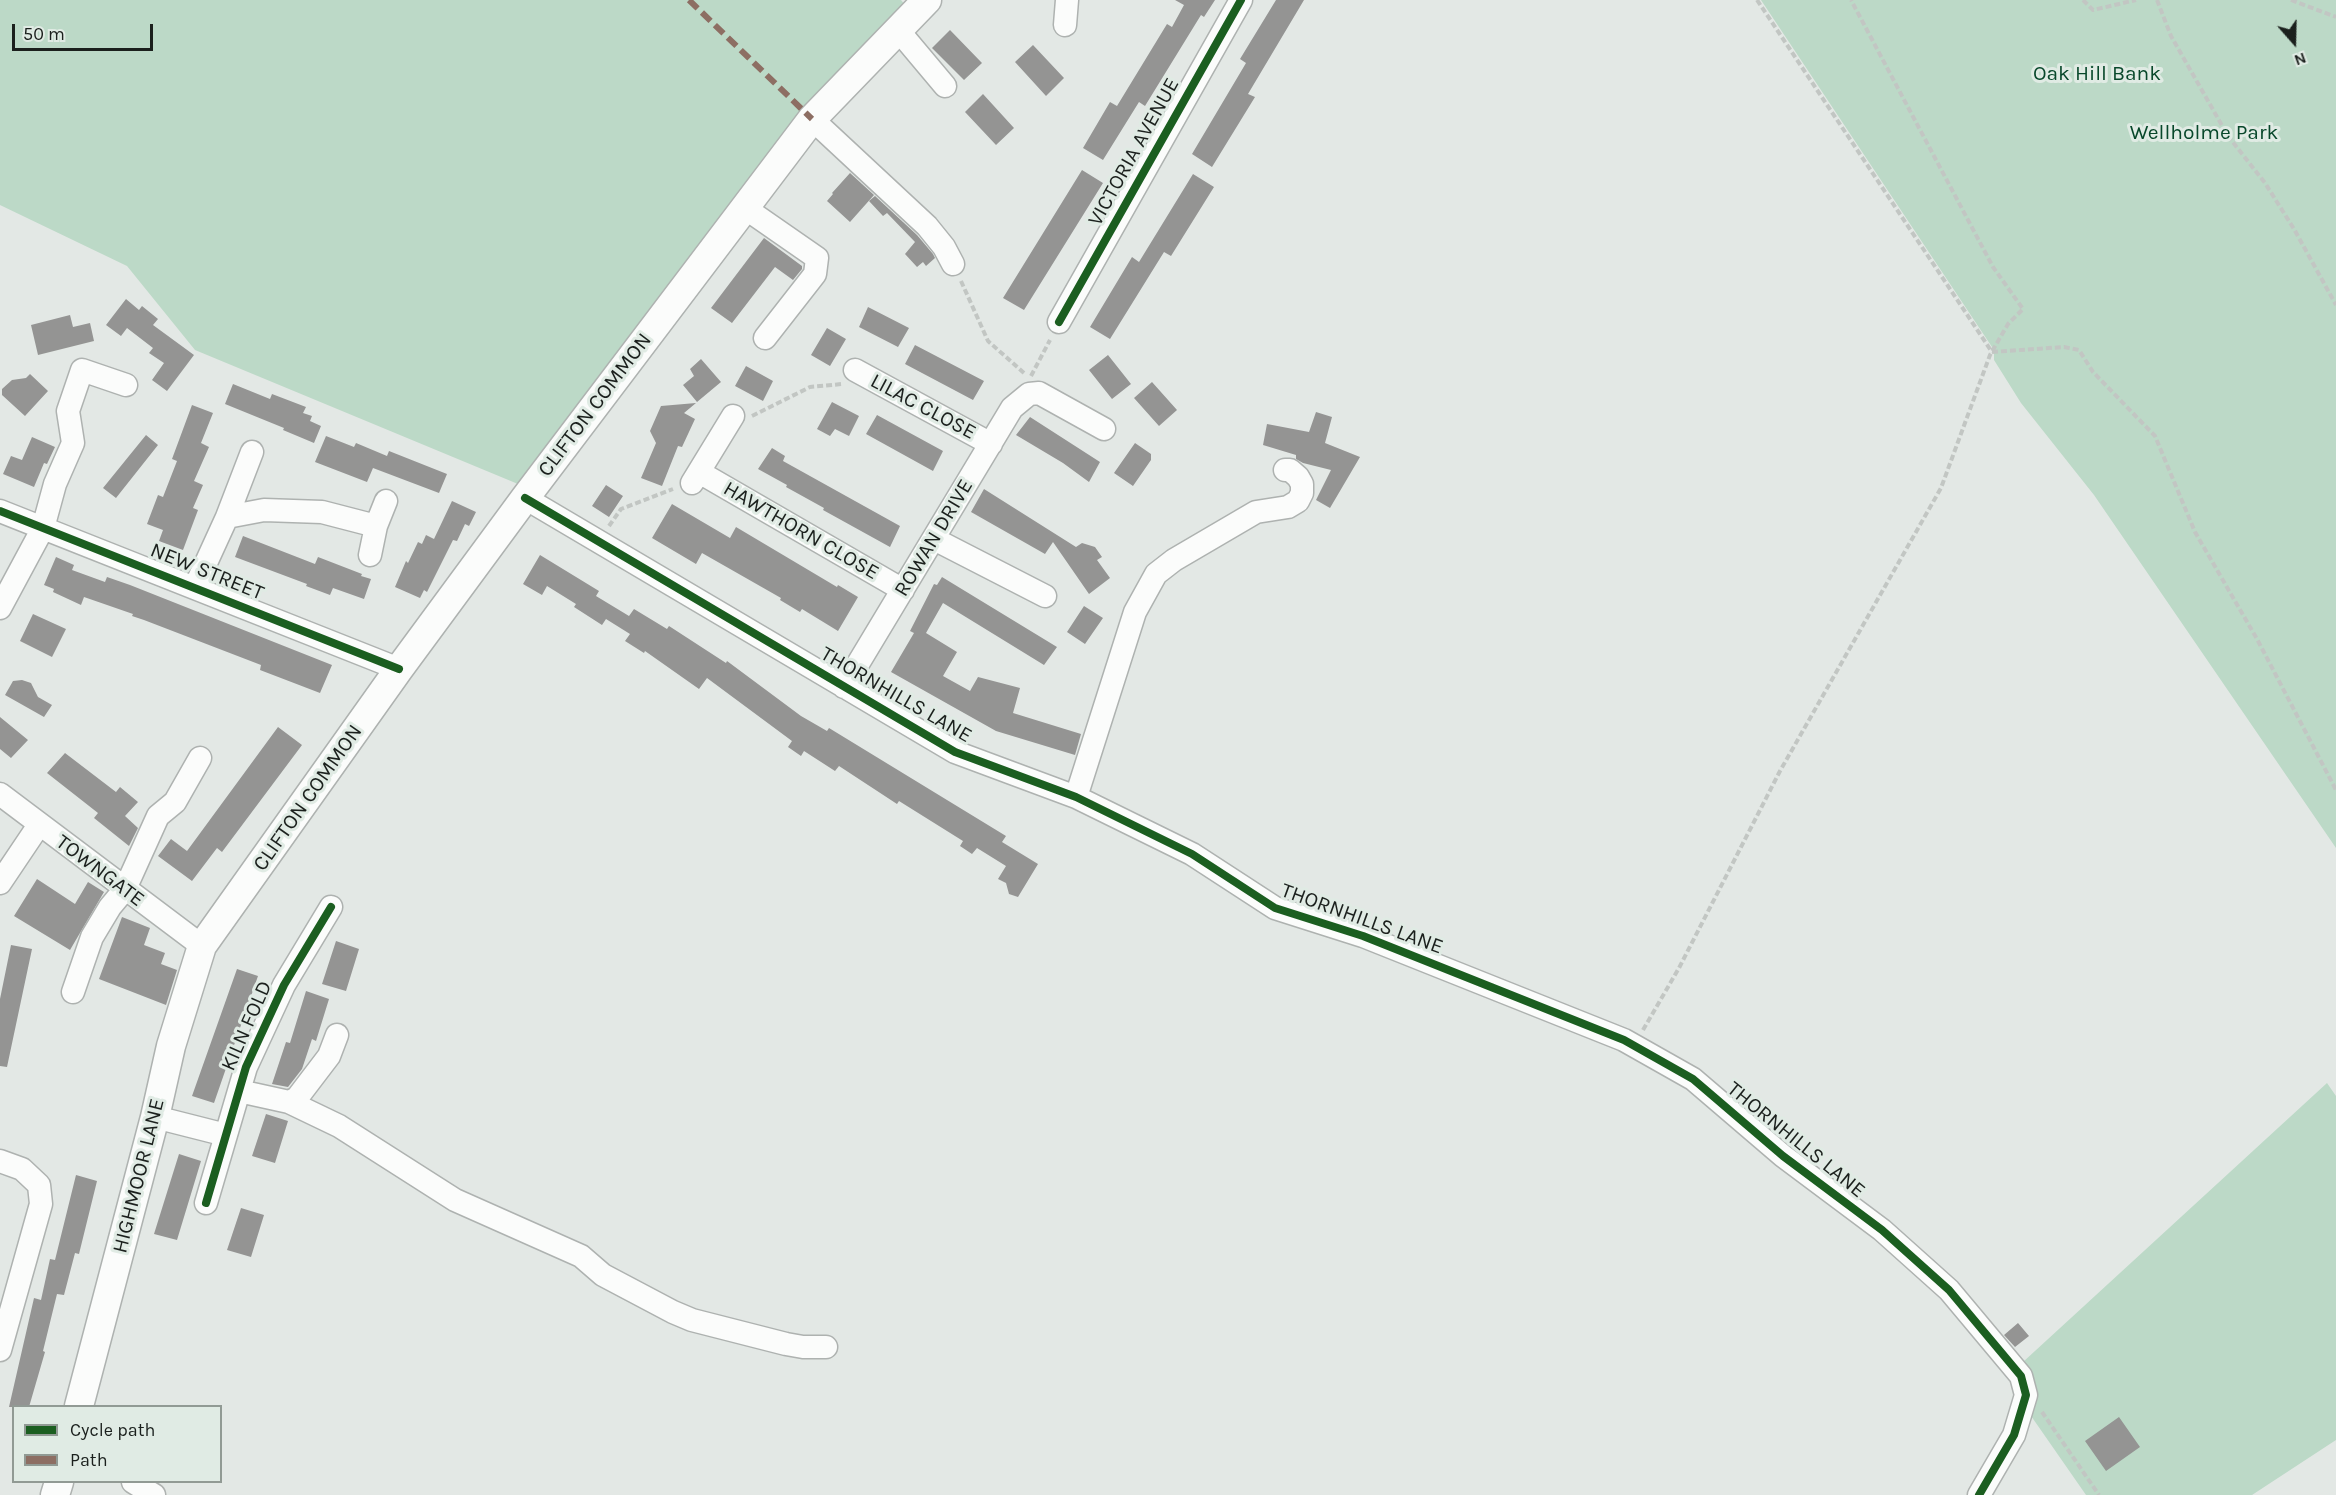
<!DOCTYPE html>
<html>
<head>
<meta charset="utf-8">
<style>
  body { margin:0 }
  #map { position:relative; width:2336px; height:1495px; overflow:hidden; background:#e3e8e5; font-family:Karla,sans-serif }
  canvas { display:block }
  .legend { position:absolute; left:12px; top:1405px; width:210px; height:78px; box-sizing:border-box; background:#e0ebe4; border:2px solid #919a94; margin:0; padding:8px 10px; list-style:none; font-size:18px; color:#1b201d }
  .legend li { display:flex; align-items:center; gap:12px; height:30px }
  .legend b { width:30px; border:2px solid #919a94 }
  .north { position:absolute; left:2264px; top:12px; width:60px; height:60px; -webkit-text-stroke:4px #e0ebe4; paint-order:stroke; rotate:160deg; font-size:16px; font-weight:700; line-height:24px; text-align:center; color:#1b201d }
  .north::after { content:''; display:block; margin:auto; width:21px; height:27px; background:#1b201d; clip-path:polygon(50% 0,100% 100%,50% 72%,0 100%) }
  .scale { position:absolute; left:12px; top:24px; width:141px; height:27px; box-sizing:border-box; border:3px solid #1b201d; border-top:0; padding-left:8px; font-size:18px; line-height:21px; white-space:nowrap; color:#1b201d; -webkit-text-stroke:4px #e0ebe4; paint-order:stroke }
</style>
</head>
<body>
<div id="map">
<canvas width="2336" height="1495"></canvas>
<ul class="legend">
<li><b style="height:8px;background:#1b5e20"></b>Cycle path</li>
<li><b style="height:8px;background:#8d6e63"></b>Path</li>
</ul>
<div class="north">N</div>
<div class="scale">50 m</div>
</div>
<script>
const ctx = document.querySelector('canvas').getContext('2d');
ctx.lineJoin = 'round';
function fillPath(path, color) {
  ctx.fillStyle = color;
  ctx.fill(path, 'evenodd');
}
function stroke(path, color, width, dash) {
  ctx.strokeStyle = color;
  ctx.lineWidth = width;
  ctx.lineCap = dash ? 'butt' : 'round';
  ctx.setLineDash(dash || []);
  ctx.stroke(path);
}
function label(font, color, halo, rows, align = 'center') {
  ctx.font = font + ' Karla,sans-serif';
  ctx.lineWidth = 6;
  ctx.setLineDash([]);
  ctx.textBaseline = 'middle';
  ctx.strokeStyle = halo;
  ctx.fillStyle = color;
  for (const [text, x, y, turn = 0] of rows) {
    ctx.save();
    ctx.translate(x, y);
    ctx.rotate((+turn || 0) * Math.PI / 180);
    ctx.textAlign = isNaN(turn) ? turn : align;
    if (halo) ctx.strokeText(text, 0, 0);
    ctx.fillText(text, 0, 0);
    ctx.restore();
  }
}
const green = new Path2D(`
  M 0,0 L 901,0 L 913,15 L 525,498 L 518,484 L 195,350 L 127,266 L 0,205 Z
  M 1761,0 L 2336,0 L 2336,848 L 2094,495 L 2021,403 L 1994,360 L 1994,350 Z
  M 2327,1083 L 2336,1096 L 2336,1440 L 2252,1495 L 2086,1495 L 2029,1413 L 2037,1391 L 2023,1362 Z`);
const building = new Path2D(`
  M 1175,0 L 1215,0 L 1204,17 L 1201,15 L 1145,106 L 1139,102 L 1103,160 L 1083,148 L 1110,102 L 1117,106 L 1167,24 L 1172,27 L 1184,5 Z
  M 1276,0 L 1304,0 L 1248,94 L 1255,97 L 1212,167 L 1192,154 L 1246,63 L 1240,59 Z
  M 950,30 L 982,63 L 964,80 L 932,48 Z
  M 1033,45 L 1064,78 L 1046,96 L 1015,62 Z
  M 983,94 L 1014,128 L 996,145 L 965,112 Z
  M 1082,170 L 1103,183 L 1024,310 L 1003,298 Z
  M 850,173 L 874,195 L 850,222 L 827,201 L 833,194 L 832,193 Z
  M 1193,174 L 1214,187 L 1171,256 L 1164,252 L 1110,339 L 1090,327 L 1132,257 L 1139,262 Z
  M 875,196 L 917,235 L 933,254 L 935,258 L 926,266 L 923,262 L 917,267 L 905,254 L 915,242 L 887,213 L 883,216 L 869,201 Z
  M 764,238 L 802,266 L 802,269 L 793,280 L 775,267 L 732,323 L 711,308 Z
  M 126,299 L 139,310 L 142,306 L 158,319 L 153,325 L 194,355 L 167,391 L 152,380 L 164,363 L 149,353 L 153,348 L 127,328 L 121,336 L 106,325 Z
  M 868,307 L 909,328 L 898,347 L 859,327 Z
  M 70,315 L 73,327 L 90,323 L 94,341 L 38,355 L 31,325 Z
  M 827,328 L 846,339 L 830,366 L 811,355 Z
  M 915,345 L 984,381 L 973,400 L 905,364 Z
  M 1108,355 L 1131,384 L 1112,399 L 1089,370 Z
  M 701,359 L 721,382 L 697,402 L 683,385 L 694,376 L 690,369 Z
  M 746,366 L 773,381 L 763,401 L 735,386 Z
  M 30,374 L 48,391 L 25,416 L 2,395 L 2,389 L 12,380 L 26,378 Z
  M 1152,382 L 1177,410 L 1159,426 L 1134,398 Z
  M 233,384 L 270,399 L 272,394 L 306,407 L 303,413 L 312,416 L 310,421 L 321,426 L 314,443 L 283,430 L 284,428 L 225,404 Z
  M 832,402 L 859,416 L 849,436 L 835,429 L 830,436 L 817,429 Z
  M 696,403 L 684,413 L 695,419 L 682,447 L 678,446 L 662,486 L 641,478 L 656,443 L 650,431 L 661,406 Z
  M 192,405 L 213,413 L 201,443 L 209,447 L 194,481 L 203,485 L 193,508 L 198,510 L 183,550 L 159,541 L 163,530 L 147,524 L 158,495 L 163,497 L 177,461 L 172,459 Z
  M 1316,412 L 1332,417 L 1325,443 L 1360,457 L 1330,508 L 1316,500 L 1331,470 L 1303,463 L 1296,459 L 1296,455 L 1263,445 L 1267,424 L 1309,432 Z
  M 877,415 L 943,451 L 933,471 L 866,434 Z
  M 1030,417 L 1100,462 L 1089,482 L 1063,463 L 1016,435 Z
  M 146,435 L 158,445 L 116,498 L 103,488 Z
  M 326,436 L 354,447 L 356,443 L 387,456 L 389,451 L 447,474 L 439,493 L 373,468 L 367,482 L 315,462 Z
  M 32,437 L 55,447 L 47,464 L 44,463 L 34,487 L 3,474 L 11,456 L 22,460 Z
  M 1135,443 L 1151,454 L 1151,460 L 1133,486 L 1114,473 Z
  M 772,448 L 785,456 L 783,461 L 900,526 L 890,547 L 823,510 L 824,508 L 786,487 L 787,485 L 758,469 Z
  M 606,485 L 623,496 L 609,517 L 592,506 Z
  M 984,489 L 1076,547 L 1082,543 L 1095,547 L 1102,557 L 1097,560 L 1110,578 L 1089,594 L 1053,542 L 1045,554 L 971,512 Z
  M 452,501 L 476,512 L 469,526 L 465,524 L 457,541 L 453,540 L 427,592 L 424,590 L 420,598 L 395,587 L 406,561 L 408,563 L 418,542 L 422,544 L 426,535 L 434,539 Z
  M 672,504 L 730,538 L 736,527 L 837,587 L 838,585 L 858,597 L 838,631 L 802,609 L 800,612 L 780,600 L 781,598 L 702,553 L 696,564 L 652,538 Z
  M 243,536 L 315,564 L 318,557 L 362,574 L 361,576 L 371,579 L 364,599 L 333,588 L 330,595 L 306,586 L 307,584 L 235,557 Z
  M 540,555 L 599,591 L 596,596 L 629,616 L 634,609 L 667,629 L 669,626 L 726,663 L 727,661 L 801,716 L 827,731 L 829,728 L 1006,836 L 1002,842 L 1038,864 L 1018,897 L 1009,894 L 1006,883 L 998,879 L 1006,866 L 977,848 L 972,854 L 960,846 L 963,841 L 899,801 L 897,804 L 839,766 L 835,771 L 804,751 L 801,756 L 788,747 L 792,741 L 707,678 L 699,689 L 645,651 L 644,653 L 625,641 L 630,634 L 606,619 L 602,625 L 574,607 L 576,604 L 547,586 L 542,595 L 523,584 Z
  M 56,557 L 74,565 L 72,570 L 105,582 L 107,577 L 130,585 L 332,665 L 320,693 L 260,670 L 261,665 L 144,620 L 132,616 L 133,614 L 84,597 L 81,605 L 53,592 L 54,589 L 44,585 Z
  M 942,577 L 1057,647 L 1044,665 L 943,603 L 926,633 L 957,652 L 943,676 L 970,691 L 978,677 L 1020,688 L 1013,713 L 1081,734 L 1075,755 L 996,731 L 891,672 L 914,633 L 910,631 L 934,584 L 937,585 Z
  M 1084,606 L 1103,618 L 1085,644 L 1067,632 Z
  M 33,614 L 66,629 L 52,657 L 20,641 Z
  M 22,680 L 31,683 L 38,697 L 52,705 L 44,717 L 5,695 L 13,681 Z
  M 0,717 L 28,740 L 11,758 L 0,749 Z
  M 278,727 L 302,745 L 222,852 L 217,848 L 192,881 L 158,856 L 171,839 L 187,851 Z
  M 65,753 L 116,792 L 120,787 L 138,802 L 125,816 L 138,828 L 129,846 L 94,818 L 98,813 L 47,773 Z
  M 37,879 L 75,904 L 88,882 L 104,892 L 70,950 L 14,916 Z
  M 122,917 L 150,928 L 144,945 L 165,953 L 161,964 L 177,970 L 166,1005 L 99,979 Z
  M 336,941 L 359,949 L 346,991 L 322,984 Z
  M 11,945 L 32,949 L 7,1067 L 0,1066 L 0,999 Z
  M 237,969 L 258,976 L 214,1103 L 192,1096 Z
  M 306,991 L 329,999 L 316,1041 L 312,1039 L 302,1069 L 288,1087 L 272,1084 L 286,1042 L 290,1043 Z
  M 266,1114 L 288,1121 L 275,1163 L 252,1156 Z
  M 179,1154 L 201,1161 L 177,1240 L 154,1234 Z
  M 76,1175 L 97,1181 L 79,1254 L 75,1253 L 64,1295 L 57,1294 L 43,1351 L 45,1352 L 29,1407 L 9,1407 L 34,1298 L 41,1300 L 50,1259 L 55,1260 Z
  M 241,1208 L 264,1215 L 251,1257 L 227,1250 Z
  M 2018,1323 L 2029,1336 L 2015,1347 L 2004,1335 Z
  M 2119,1417 L 2140,1447 L 2106,1471 L 2085,1441 Z`);
const path = new Path2D(`
  M 1757,0 L 1992,352
  M 2083,0 L 2093,10 L 2136,0
  M 2157,0 L 2171,36 L 2228,136 L 2265,183 L 2294,229 L 2336,305
  M 2291,0 L 2336,17
  M 961,281 L 988,341 L 1025,374
  M 1992,352 L 2064,347 L 2079,350 L 2093,372 L 2155,436 L 2195,532 L 2257,639 L 2336,790
  M 1031,376 L 1050,340
  M 752,416 L 810,387 L 842,384
  M 609,526 L 621,509 L 673,489
  M 1643,1030 L 1679,968 L 1780,771 L 1941,488 L 1990,355 L 2008,324 L 2023,309 L 1993,267 L 1851,0
  M 2042,1412 L 2099,1495`);
const minor = new Path2D(`
  M 1065,25 L 1067,0
  M 898,30 L 945,86
  M 812,119 L 927,226 L 944,247 L 953,264
  M 745,208 L 817,258 L 815,274 L 765,338
  M 1059,322 L 1241,0
  M 855,370 L 991,444
  M 699,472 L 903,590
  M 692,483 L 733,416
  M 525,498 L 955,752 L 1076,797 L 1192,854 L 1275,908 L 1363,936 L 1624,1040 L 1693,1079 L 1783,1156 L 1882,1230 L 1949,1290 L 2021,1376 L 2026,1395 L 2014,1435 L 1979,1495
  M 0,511 L 399,669
  M 227,517 L 252,452
  M 934,539 L 1045,596
  M 370,555 L 376,526 L 386,501
  M 195,587 L 227,517 L 264,510 L 322,512 L 376,526
  M 0,608 L 43,528 L 55,484 L 73,443 L 68,411 L 82,370 L 126,385
  M 844,687 L 1012,408 L 1029,394 L 1039,393 L 1104,429
  M 0,794 L 202,946
  M 1076,797 L 1135,612 L 1156,574 L 1174,560 L 1256,512 L 1288,507 L 1298,501 L 1302,493 L 1302,484 L 1298,477 L 1290,470 L 1285,470
  M 0,883 L 39,825
  M 73,992 L 92,937 L 110,907 L 125,889 L 158,816 L 175,802 L 200,758
  M 239,1091 L 289,1102 L 297,1098 L 329,1056 L 337,1035
  M 289,1102 L 339,1126 L 455,1200 L 581,1256 L 603,1275 L 673,1312 L 692,1320 L 786,1344 L 803,1347 L 826,1347
  M 155,1117 L 226,1135
  M 0,1161 L 22,1169 L 39,1185 L 41,1204 L 0,1350
  M 206,1203 L 246,1067 L 284,985 L 331,907
  M 133,1482 L 154,1495`);
const major = new Path2D(`
  M 79,1406 L 155,1117 L 171,1046 L 202,946 L 399,669 L 525,498 L 812,119 L 927,0
  M 55,1495 L 59,1482`);
const quiet = new Path2D(`
  M 689,0 L 812,119`);
const cycleway = new Path2D(`
  M 1059,322 L 1241,0
  M 525,498 L 955,752 L 1076,797 L 1192,854 L 1275,908 L 1363,936 L 1624,1040 L 1693,1079 L 1783,1156 L 1882,1230 L 1949,1290 L 2021,1376 L 2026,1395 L 2014,1435 L 1979,1495
  M 0,511 L 399,669
  M 206,1203 L 246,1067 L 284,985 L 331,907`);
const parkNames = [
  ["Oak Hill Bank",2097,74],
  ["Wellholme Park",2204,133]
];
const streetNames = [
  ["VICTORIA AVENUE",1134,152,-61],
  ["CLIFTON COMMON",595,405,-53],
  ["LILAC CLOSE",923,407,28],
  ["HAWTHORN CLOSE",801,531,30],
  ["ROWAN DRIVE",934,538,-59],
  ["NEW STREET",207,572,22],
  ["THORNHILLS LANE",896,695,30],
  ["CLIFTON COMMON",308,798,-55],
  ["TOWNGATE",100,871,37],
  ["THORNHILLS LANE",1362,919,20],
  ["KILN FOLD",247,1026,-66],
  ["THORNHILLS LANE",1796,1140,39],
  ["HIGHMOOR LANE",139,1176,-76]
];
fillPath(green, '#bcd9c7');
fillPath(building, '#949493');
stroke(minor, '#aeb2b0', 25);
stroke(major, '#aeb2b0', 31);
stroke(path, '#c2c6c3', 4, [6, 3]);
stroke(minor, '#fbfcfb', 22);
stroke(major, '#fbfcfb', 28);
stroke(quiet, '#8d6e63', 6, [12, 6]);
stroke(cycleway, '#1b5e20', 8);
label('21px', '#08482b', '#e0ebe4', parkNames);
label('21px', '#1b201d', '#e0ebe4', streetNames);
</script>
</body>
</html>
